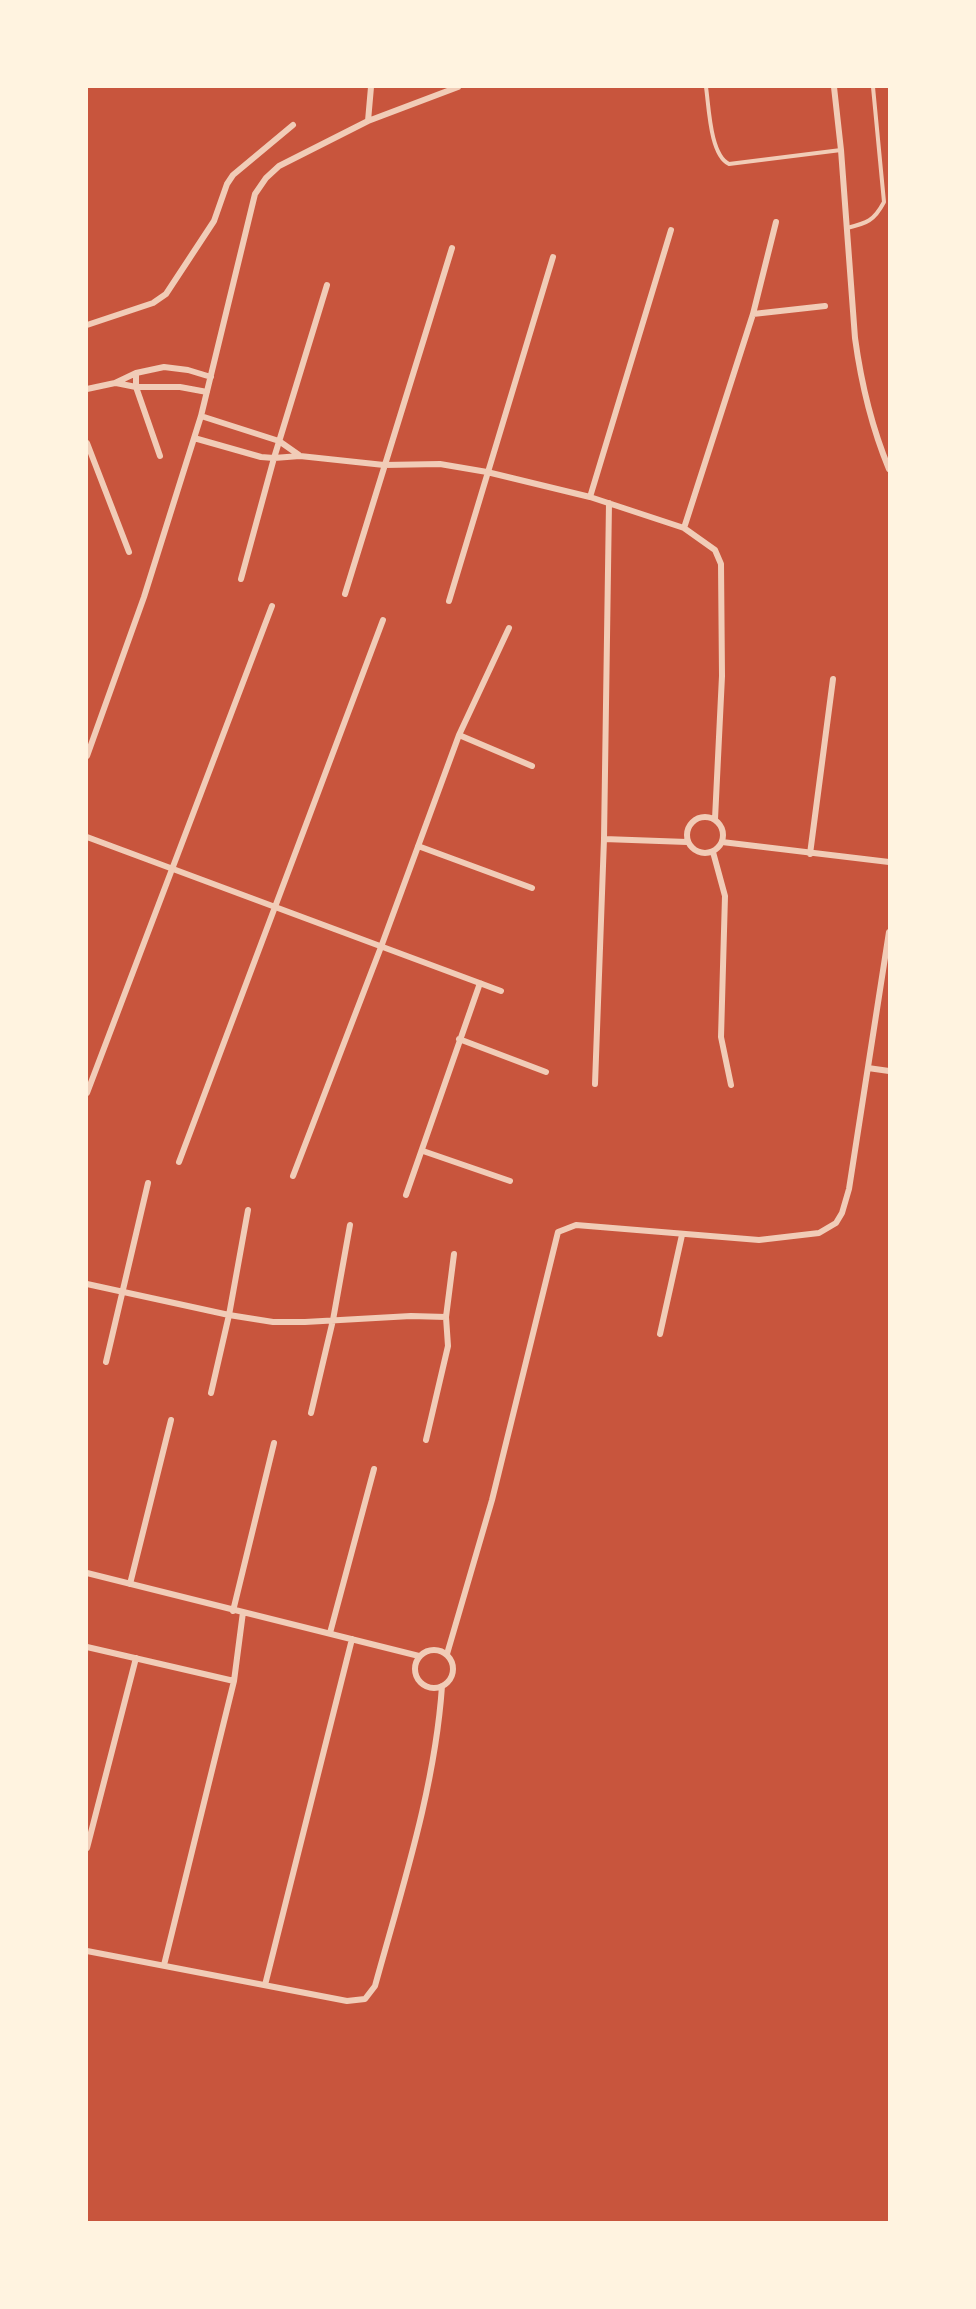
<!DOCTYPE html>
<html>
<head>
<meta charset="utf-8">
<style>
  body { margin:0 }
  #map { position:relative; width:976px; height:2309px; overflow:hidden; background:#c8553d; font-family:Quicksand,sans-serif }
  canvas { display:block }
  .frame { position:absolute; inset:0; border:88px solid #fff3e0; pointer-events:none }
</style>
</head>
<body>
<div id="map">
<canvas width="976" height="2309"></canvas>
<div class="frame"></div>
</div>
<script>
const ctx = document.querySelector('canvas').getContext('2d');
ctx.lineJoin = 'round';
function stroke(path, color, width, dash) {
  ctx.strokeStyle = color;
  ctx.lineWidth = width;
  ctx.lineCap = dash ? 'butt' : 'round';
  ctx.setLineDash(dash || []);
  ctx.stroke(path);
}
const service = new Path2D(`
  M 706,87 C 709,107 710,155 729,164 L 841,150
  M 847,228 C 867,223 874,221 884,202 L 873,87`);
const minor = new Path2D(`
  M 834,87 L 841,150 L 855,338 C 861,382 872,428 889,469
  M 368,121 L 371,87
  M 753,314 L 825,306
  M 87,325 L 153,303 L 166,294 L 214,221 L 227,184 L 233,175 L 293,125
  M 136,373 L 136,387 L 160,456
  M 116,383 L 136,387 L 180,387 L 207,392
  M 87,389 L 115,383 L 136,373 L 164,367 L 188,370 L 211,377
  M 201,416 L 279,441 L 299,455
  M 194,438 L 261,457 L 274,458 L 300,456 L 384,465 L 440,464 L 487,472 L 590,497 L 684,528 L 715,550 L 721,564 L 722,676 L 715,819
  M 87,443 L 129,552
  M 590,497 L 671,230
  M 684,528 L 753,314 L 776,222
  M 241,579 L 274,458 L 327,285
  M 345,594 L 452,248
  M 449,601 L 553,257
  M 459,735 L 532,766
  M 87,756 L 144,597 L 201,416 L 255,194 L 266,178 L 279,166 L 368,121 L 458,87
  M687 835a18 18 0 1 1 36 0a18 18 0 1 1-36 0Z
  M 87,837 L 501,991
  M 604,839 L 687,842
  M 722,842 L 889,862
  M 418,846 L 532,888
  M 713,852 L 725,896 L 721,1037 L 731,1085
  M 810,854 L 833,679
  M 459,1039 L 546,1072
  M 868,1068 L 889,1071
  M 595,1084 L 604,839 L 609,503
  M 87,1093 L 272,606
  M 423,1151 L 510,1181
  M 179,1162 L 383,620
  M 293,1176 L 381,947 L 459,735 L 509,628
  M 406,1195 L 480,983
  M 87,1284 L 229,1315 L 273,1322 L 305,1322 L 411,1316 L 446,1317
  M 660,1334 L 682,1235
  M 106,1362 L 148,1183
  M 211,1393 L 229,1315 L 248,1210
  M 311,1413 L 333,1320 L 350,1225
  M 426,1440 L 448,1346 L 446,1317 L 454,1254
  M 87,1573 L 419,1656
  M 130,1584 L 171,1420
  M 233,1611 L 274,1443
  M 330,1633 L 374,1469
  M 87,1647 L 234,1681 L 243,1612
  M415 1669a19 19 0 1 1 38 0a19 19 0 1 1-38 0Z
  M 447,1654 L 492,1500 L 558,1232 L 576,1225 L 759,1240 L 819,1233 L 836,1223 L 842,1213 L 849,1189 L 889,932
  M 87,1848 L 136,1658
  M 87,1951 L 347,2001 L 365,1999 L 375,1986 C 402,1888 435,1788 442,1686
  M 164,1965 L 234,1681
  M 265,1985 L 352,1639`);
stroke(service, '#f1ccb7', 4);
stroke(minor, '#f1ccb7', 6);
</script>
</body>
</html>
